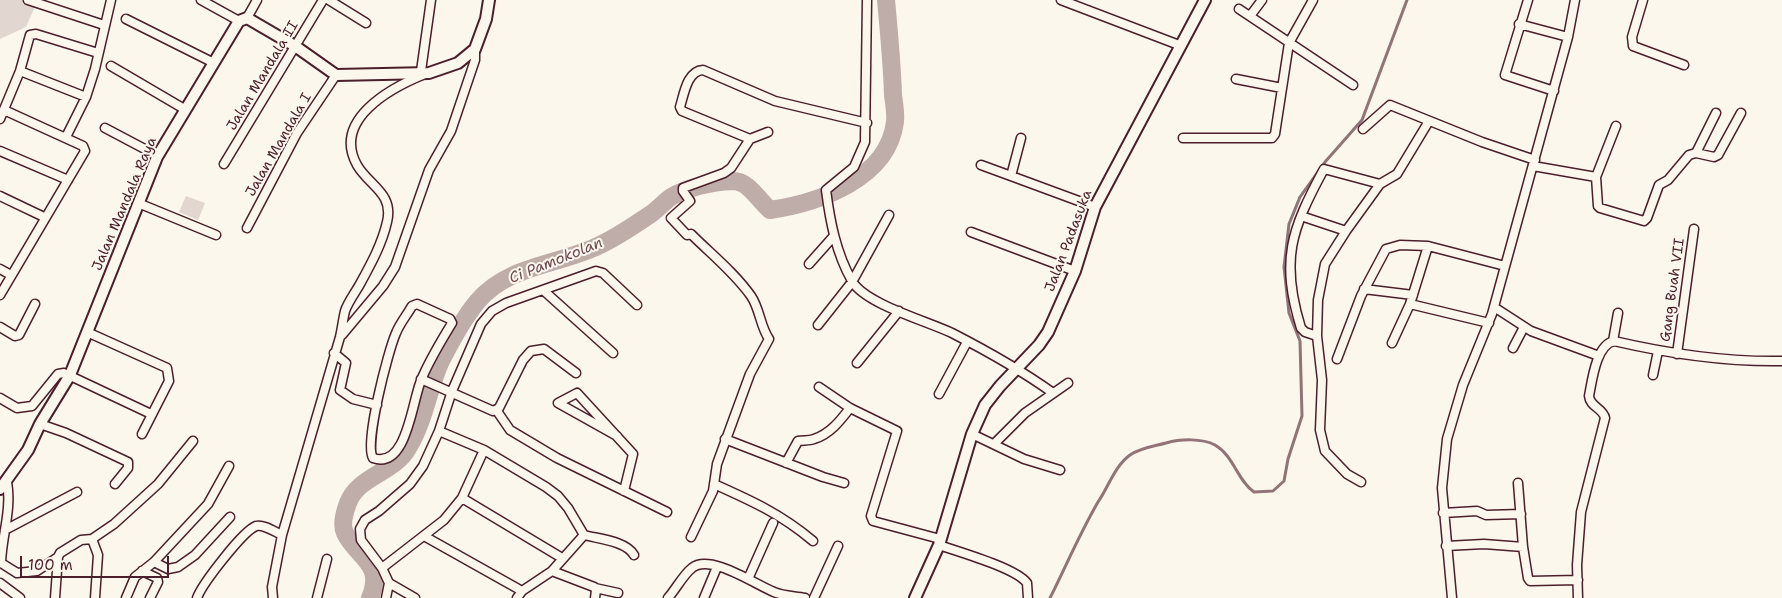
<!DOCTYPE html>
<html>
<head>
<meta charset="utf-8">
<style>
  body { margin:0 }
  #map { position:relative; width:1782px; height:598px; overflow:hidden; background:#fbf7ec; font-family:"Shantell Sans",sans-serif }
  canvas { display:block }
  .scale { position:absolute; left:20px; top:556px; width:149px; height:22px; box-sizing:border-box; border:2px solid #4a1f2b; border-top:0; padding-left:6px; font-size:15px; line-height:18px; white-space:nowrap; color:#4a1f2b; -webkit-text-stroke:4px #fbf7ec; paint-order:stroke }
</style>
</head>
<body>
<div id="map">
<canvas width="1782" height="598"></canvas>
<div class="scale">100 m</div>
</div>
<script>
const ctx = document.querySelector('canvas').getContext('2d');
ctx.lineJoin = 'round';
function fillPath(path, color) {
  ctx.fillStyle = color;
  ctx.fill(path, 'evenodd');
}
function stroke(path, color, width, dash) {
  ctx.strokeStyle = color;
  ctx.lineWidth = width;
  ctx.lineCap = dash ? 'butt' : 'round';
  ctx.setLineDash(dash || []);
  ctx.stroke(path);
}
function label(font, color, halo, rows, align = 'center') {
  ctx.font = font + ' "Shantell Sans",sans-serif';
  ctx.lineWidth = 4;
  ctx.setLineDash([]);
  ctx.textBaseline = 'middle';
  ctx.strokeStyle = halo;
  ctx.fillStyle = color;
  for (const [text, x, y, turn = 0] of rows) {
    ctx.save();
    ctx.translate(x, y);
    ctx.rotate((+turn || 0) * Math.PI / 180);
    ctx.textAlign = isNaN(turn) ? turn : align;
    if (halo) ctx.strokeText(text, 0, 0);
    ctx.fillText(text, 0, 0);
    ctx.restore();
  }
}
const green = new Path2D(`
  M 0,0 L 38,0 L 26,27 L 0,39 Z
  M 186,196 L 205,203 L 198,220 L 179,212 Z`);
const stream = new Path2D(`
  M 1050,598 C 1066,566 1080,533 1098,502 C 1109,486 1114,467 1130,455 C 1140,448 1155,446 1166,443 C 1180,439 1202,438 1215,445 C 1234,456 1237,480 1254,492 L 1273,491 L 1284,481 L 1288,459 L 1302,416 L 1300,341 L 1289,313 L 1284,267 L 1289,224 L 1300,197 L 1325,162 L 1362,120 L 1407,0`);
const river = new Path2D(`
  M 370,598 C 385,563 356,557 345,533 C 341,525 345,511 348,503 C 358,476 394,473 408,448 C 424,422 428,391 440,363 C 450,343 463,319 477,302 C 508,264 562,265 602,244 C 619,236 636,224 651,214 C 658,209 664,202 671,197 C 689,187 713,182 733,181 C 749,181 758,200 770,210 C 818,203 888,179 895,122 C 896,113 894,103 893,95 C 892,63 889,32 886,0`);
const minor = new Path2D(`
  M 28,0 L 104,25
  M 201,0 L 239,21
  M 329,0 L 366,23
  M 867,0 L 865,142 L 854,167 L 826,190 C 830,221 836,253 852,281 C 865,304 927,321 952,333 C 987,351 1021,370 1053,393
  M 1061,0 L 1179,45
  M 1528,0 L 1505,75 L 1554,91
  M 1643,0 L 1632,37 L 1633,46 L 1684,65
  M 1239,9 L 1353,85
  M 1250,16 L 1262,0
  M 247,18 L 257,0
  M 126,19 L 214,63
  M 1519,24 L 1568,37
  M 111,66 L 186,110
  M 20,71 L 86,97
  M 421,71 L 431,0
  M 1236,79 L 1282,88
  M 0,119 L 20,71 L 30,35 L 36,34 L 98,53
  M 1616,126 L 1596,177 L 1598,206 L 1600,208 L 1644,221 L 1647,218 L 1659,185 L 1668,180 L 1689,155 L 1696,153 L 1714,157 L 1718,155 L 1741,113
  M 105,128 L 158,156
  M 1363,129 L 1390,105 L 1482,142 L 1535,160
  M 66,137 L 86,97 L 95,69 L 111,0
  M 1021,138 L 1011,176 L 1095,207
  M 1183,138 L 1272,138 L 1275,134 L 1289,43 L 1313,0
  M 750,139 L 682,111 L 680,107 C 684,94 687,71 703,70 L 775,101 L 867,123
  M 0,151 L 68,180
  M 1696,153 L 1716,113
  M 224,164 L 323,0
  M 981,165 L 1011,176
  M 1533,166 L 1596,177
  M 0,196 L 44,217
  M 138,203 L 216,235
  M 1301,216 L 1346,231
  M 247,228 L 297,133 L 336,75
  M 971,232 L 1075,271
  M 809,264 L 833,237
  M 0,269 L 11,275
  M 1364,289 L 1413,295
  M 543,290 L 613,353
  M 0,295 L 85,151 L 83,146 L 4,110
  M 417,304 L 450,319 L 452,323 C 441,341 430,359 422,378 C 412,398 408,470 373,458 C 364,444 388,351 396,333 C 400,323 407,315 412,306 Z
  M 1410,304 L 1489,323
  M 1494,307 L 1531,331 L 1599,356
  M 818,325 L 852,282 L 889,215
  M 0,327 L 15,336 L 19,335 L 35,304
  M 87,332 L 167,368 L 169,381 L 142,434
  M 342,335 L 383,286 L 395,267 L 429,170 L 451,131 L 475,60 L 475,49
  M 1317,336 L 1305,332 L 1301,328 C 1280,260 1291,230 1324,169 L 1380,184
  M 1613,341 L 1618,313
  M 1392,343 L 1410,304 L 1428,246 L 1505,266
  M 1513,348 L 1524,327
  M 334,353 L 346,363 L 340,390 L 353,399 L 377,405
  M 1677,354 L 1694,229
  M 1337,359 L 1361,296 L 1386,249 L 1400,245 L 1428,246
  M 857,363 L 899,311
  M 1653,375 L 1658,351
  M 421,379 L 493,411 L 499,408 L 523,360 L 531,351 L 544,349 L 576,373
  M 819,387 L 850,408 L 897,431 L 871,516 L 873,521 L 940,539
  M 939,394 L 967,342
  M 0,398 L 17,408 L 32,406 L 58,374 L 64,373 L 151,414
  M 497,411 L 510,430 L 557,458 L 667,512
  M 40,424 L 66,433 L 128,462 L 128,468 L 115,484
  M 439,431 L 484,450 L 546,487 L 558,496 L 568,508 L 584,535 C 599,539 626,541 634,555
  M 972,434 L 1024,459 L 1060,470
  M 617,436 L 558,403 L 577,393 L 633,454 L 624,491
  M 725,439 L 823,477 L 844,483
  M 995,443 L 1025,413 L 1068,383
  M 786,463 L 798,441 C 804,440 809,441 814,439 C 830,434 840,421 850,408
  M 7,482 C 12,509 2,535 1,563 L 17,573 L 37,571 L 58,557 L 60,553 L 81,540 L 92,539 L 114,524 L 158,484 L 193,441
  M 1361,482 L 1347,474 L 1325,451 L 1320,430 L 1322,380 L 1317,336 L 1318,300 L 1325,264 L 1346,231 L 1380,184 L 1397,174 L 1429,121
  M 1518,483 L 1523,547
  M 714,484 C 752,501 781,514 813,541
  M 462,498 L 562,558
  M 1443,513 L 1477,511 L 1486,515 L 1521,514
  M 5,530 L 77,492
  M 424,536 L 522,591
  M 691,537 L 713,491 L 717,464 L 750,374 L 769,339 C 760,326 760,309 751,296 C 734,272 711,254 691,234 L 687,235 L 671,218 L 690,201 L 683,191 L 683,188 L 724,173 L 731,168 L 750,139 L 768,132
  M 92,539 L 98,555 L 95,598
  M 939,545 C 959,552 1016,568 1027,583 L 1028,598
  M 1446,546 L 1484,544 L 1523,547 L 1528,578 L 1530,581 L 1578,580
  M 154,562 L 168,569 L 178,567 L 195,555 L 230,517
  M 382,568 L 444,520 L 462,498 L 484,450
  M 142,571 L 157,578 L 158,582 L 150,598
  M 552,571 L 594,587 L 596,590 L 595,598
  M 748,579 L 773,523
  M 0,583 L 20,598
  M 389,583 L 415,598
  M 595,588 L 618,593
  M 55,598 L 58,557
  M 126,598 L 135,577 L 154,562 L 208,504 L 229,466
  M 197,598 C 202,584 243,531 256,526 C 264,524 275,532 282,535
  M 273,598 L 272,587 L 282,535 L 340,337 C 342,329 343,319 345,311 C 348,302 355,293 360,284 C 371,264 382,244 387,222 C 394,193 369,186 357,165 C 332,120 390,88 425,74
  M 317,598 L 327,559
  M 386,598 L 389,583 L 382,568 L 361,540 L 360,529 L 365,520 L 379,511 L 410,484 L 423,466 L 439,431 L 452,391 L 481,324 L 492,311 L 506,303 L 596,271 L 603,273 L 637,305
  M 517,598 L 522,591 L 552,571 L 584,535
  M 668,598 C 676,589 683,575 692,568 C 710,553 756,585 774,592 C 783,596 795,596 805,598
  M 704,598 L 717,567
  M 814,598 L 838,546
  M 1452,598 L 1442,488 L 1447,439 L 1463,385 L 1492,314 L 1568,37 L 1575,0
  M 1578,598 L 1577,565 L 1581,512 L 1605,418 C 1603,408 1590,407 1589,396 C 1592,381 1596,345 1614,341 C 1670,354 1725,362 1782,361`);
const tertiary = new Path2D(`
  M 0,489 L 28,450 L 40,424 L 70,375 L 157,157 L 239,21 L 247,18 L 295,46 L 336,75 L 429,73 L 458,63 L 475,49 L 486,19 L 489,0
  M 915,598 L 939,545 L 972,434 L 985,405 L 1000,386 L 1039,345 L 1048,332 L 1075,271 L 1095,207 L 1205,0`);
const streetNames = [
  ["Jalan Mandala II",263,76,-59],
  ["Jalan Mandala I",279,145,-60],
  ["Jalan Mandala Raya",125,204,-67],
  ["Jalan Padasuka",1069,241,-69],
  ["Gang Buah VII",1673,290,-82]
];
const waterNames = [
  ["Ci Pamokolan",556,261,-22]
];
fillPath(green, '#e2d7d0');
stroke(stream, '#907477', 3);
stroke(river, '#bfadaa', 18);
stroke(minor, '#4a1f2b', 11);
stroke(tertiary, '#4a1f2b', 14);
stroke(minor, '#fbf7ec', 8);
stroke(tertiary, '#fbf7ec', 10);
label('14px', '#4a1f2b', '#fbf7ec', streetNames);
label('italic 15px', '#6d4a51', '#fbf7ec', waterNames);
</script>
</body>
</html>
